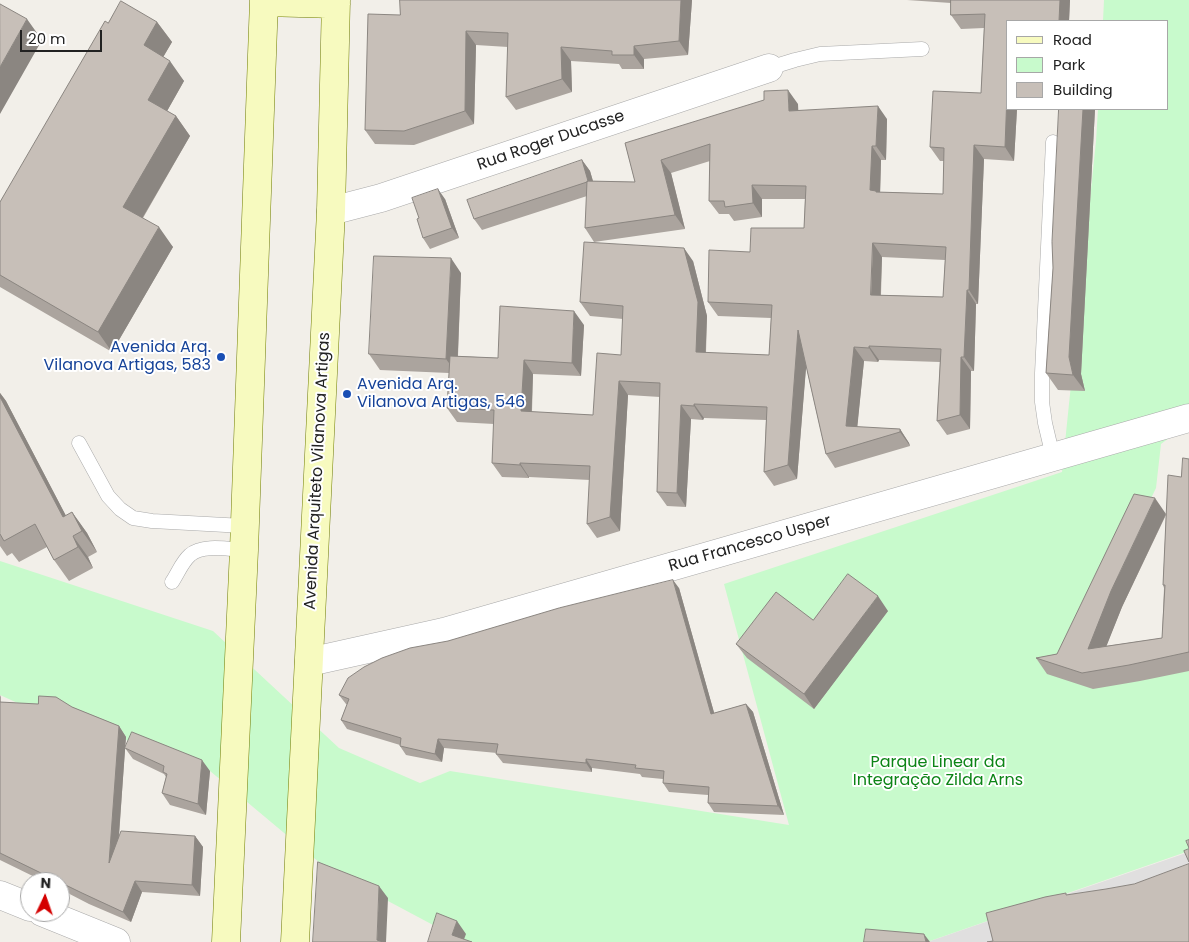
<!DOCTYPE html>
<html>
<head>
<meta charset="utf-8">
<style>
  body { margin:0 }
  #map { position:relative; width:1189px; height:942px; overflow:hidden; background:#f2efe9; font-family:Poppins,sans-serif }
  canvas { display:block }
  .legend { position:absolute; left:1006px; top:20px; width:162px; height:90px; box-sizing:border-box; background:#fff; border:1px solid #a7a7a7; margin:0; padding:6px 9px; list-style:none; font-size:15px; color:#222 }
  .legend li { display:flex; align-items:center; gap:10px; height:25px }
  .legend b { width:25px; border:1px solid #a7a7a7 }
  .north { position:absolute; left:20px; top:872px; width:50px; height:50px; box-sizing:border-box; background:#fff; border:1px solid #a7a7a7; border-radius:50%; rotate:3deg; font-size:14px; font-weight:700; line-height:20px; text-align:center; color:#222 }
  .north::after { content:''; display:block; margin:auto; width:18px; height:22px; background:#d40000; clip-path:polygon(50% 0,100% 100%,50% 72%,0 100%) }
  .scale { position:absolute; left:20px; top:30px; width:82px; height:22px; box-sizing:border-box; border:2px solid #222; border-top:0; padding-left:6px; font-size:15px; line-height:18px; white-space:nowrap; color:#222; -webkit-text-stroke:4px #fff; paint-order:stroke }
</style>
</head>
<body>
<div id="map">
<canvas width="1189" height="942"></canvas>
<ul class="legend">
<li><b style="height:6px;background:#f7fabf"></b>Road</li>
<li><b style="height:14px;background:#c8facc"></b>Park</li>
<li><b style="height:14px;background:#c7bfb8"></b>Building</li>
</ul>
<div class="north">N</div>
<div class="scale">20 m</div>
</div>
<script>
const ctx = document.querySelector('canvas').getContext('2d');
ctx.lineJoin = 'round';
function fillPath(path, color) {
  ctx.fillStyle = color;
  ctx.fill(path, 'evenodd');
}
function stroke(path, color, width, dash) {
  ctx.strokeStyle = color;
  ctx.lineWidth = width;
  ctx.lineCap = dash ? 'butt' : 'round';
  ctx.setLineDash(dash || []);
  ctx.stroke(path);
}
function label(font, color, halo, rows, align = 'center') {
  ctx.font = font + ' Poppins,sans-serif';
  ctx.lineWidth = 4;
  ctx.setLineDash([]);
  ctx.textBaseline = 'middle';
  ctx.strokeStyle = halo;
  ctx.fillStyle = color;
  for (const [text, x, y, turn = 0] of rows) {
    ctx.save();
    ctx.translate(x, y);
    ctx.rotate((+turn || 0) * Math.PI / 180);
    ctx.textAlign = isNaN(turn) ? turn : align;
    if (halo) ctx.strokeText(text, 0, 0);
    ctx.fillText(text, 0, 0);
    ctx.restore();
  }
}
const residential = new Path2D(`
  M 1189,852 L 1189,942 L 927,942 L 936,939 Z`);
const park = new Path2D(`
  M 1104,0 L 1189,0 L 1189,423 L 1161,444 L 1156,488 L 1064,679 L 1189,670 L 1189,851 L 927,942 L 465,942 L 326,868 L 210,771 L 144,746 L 22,705 L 0,695 L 0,561 L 213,631 L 339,748 L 420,783 L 450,771 L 789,825 L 724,584 L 1062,472 L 1096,141 L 1098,109 L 1168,109 L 1168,21 L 1103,21 Z`);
const lane = new Path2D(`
  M 769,68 L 795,60 L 820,54 L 922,49
  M 79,443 L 108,496 L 120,509 L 133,518 L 152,521 L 244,526
  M 1053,457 L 1045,423 L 1042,402 L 1042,373 L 1053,142
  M 172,582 C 178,573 182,562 190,555 C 202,544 228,549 244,550`);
const street = new Path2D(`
  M 331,211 L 381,198 L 769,68
  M 309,662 L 444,632 L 1189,418
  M 0,895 L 30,907
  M 42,912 L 116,942`);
const secondary = new Path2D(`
  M 264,2 L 336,4
  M 226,942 L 244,550 L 264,0
  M 295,942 L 331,211 L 336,0`);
const wall = new Path2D(`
  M 400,0 L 692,0 L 688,55 L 644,59 L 644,69 L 622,69 L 619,64 L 571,61 L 572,92 L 516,110 L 506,97 L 508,47 L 476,45 L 474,124 L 414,145 L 375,144 L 365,130 L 400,15 Z
  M 907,0 L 1070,0 L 1069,21 L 1008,21 L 1008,109 L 1017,109 L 1014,161 L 984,159 L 978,304 L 976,304 L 974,371 L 971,371 L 970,429 L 947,435 L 937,421 L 940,362 L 879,360 L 878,362 L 864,361 L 857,427 L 900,429 L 909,443 L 910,446 L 835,468 L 826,454 L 806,366 L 797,479 L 774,486 L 764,472 L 766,420 L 704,418 L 703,420 L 691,419 L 686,507 L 667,506 L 657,492 L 660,397 L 628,395 L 620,531 L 597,538 L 587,524 L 590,480 L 529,477 L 529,478 L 502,477 L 492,463 L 494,424 L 457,422 L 447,408 L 449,373 L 380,370 L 369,354 L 461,273 L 458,356 L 498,358 L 584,325 L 581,376 L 533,374 L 532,412 L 593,415 L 621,355 L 623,319 L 590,316 L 580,302 L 693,261 L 707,316 L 706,353 L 769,355 L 771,318 L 718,316 L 708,302 L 750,252 L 804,228 L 805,199 L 762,199 L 762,217 L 734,221 L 729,214 L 719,214 L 709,201 L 710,161 L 671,173 L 685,229 L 594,242 L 585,228 L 587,196 L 482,230 L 474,219 L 582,160 L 590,171 L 593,181 L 635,182 L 625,143 L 798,104 L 798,110 L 887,119 L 886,160 L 881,160 L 880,192 L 943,194 L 944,161 L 940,161 L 930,147 L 981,93 L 984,28 L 961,29 L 951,15 L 951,3 ZM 882,257 L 945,260 L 943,297 L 881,295 Z
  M 157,22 L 172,42 L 163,57 L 184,81 L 167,111 L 176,116 L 190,136 L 143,218 L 173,247 L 112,352 L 0,287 L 0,202 L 108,23 Z
  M 1033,109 L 1095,109 L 1081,374 L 1085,391 L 1058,390 L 1046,373 L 1053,268 L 1059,110 Z
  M 445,199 L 459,238 L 430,249 L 423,238 Z
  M 0,393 L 6,401 L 66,516 L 72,512 L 87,533 L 97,552 L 88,557 L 93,568 L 69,581 L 54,560 L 47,547 L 19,562 L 12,553 L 7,556 L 0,546 Z
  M 1189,459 L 1189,671 L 1140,681 L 1093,689 L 1047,674 L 1036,658 L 1057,654 L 1166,514 ZM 1166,515 L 1163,585 L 1164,588 L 1162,638 L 1106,646 L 1122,607 Z
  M 679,588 L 714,713 L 746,704 L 753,712 L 784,815 L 714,812 L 708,803 L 708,795 L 669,792 L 663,783 L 663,779 L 642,777 L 640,774 L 592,768 L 592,772 L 503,763 L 496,754 L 497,753 L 444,748 L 442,762 L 406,755 L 400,746 L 400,745 L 347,729 L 341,720 L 347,704 L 346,704 L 339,695 L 448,641 Z
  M 888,611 L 814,709 L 747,658 L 736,644 L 813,620 Z
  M 0,695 L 1,697 L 1,702 L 72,707 L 119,726 L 126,737 L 125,748 L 210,771 L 206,815 L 170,805 L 162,793 L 166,777 L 164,774 L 133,759 L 125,748 L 119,837 L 195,836 L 203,847 L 200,896 L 142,892 L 131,922 L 89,904 L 60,889 L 60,882 L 45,882 L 0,860 Z`);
const shadedWall = new Path2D(`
  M 681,0 L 692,0 L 688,55 L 679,41 Z
  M 1060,0 L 1070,0 L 1069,21 L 1059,21 Z
  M 27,19 L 42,40 L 0,114 L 0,67 Z
  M 157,22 L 172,42 L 158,66 L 144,45 Z
  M 466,31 L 476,45 L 474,124 L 465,111 Z
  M 634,46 L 644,59 L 644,69 L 634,55 Z
  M 561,47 L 571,61 L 572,92 L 562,79 Z
  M 170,61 L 184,81 L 162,120 L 148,100 Z
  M 788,90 L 798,104 L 799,125 L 789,111 Z
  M 1007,94 L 1008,109 L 1017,109 L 1014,161 L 1005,147 Z
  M 878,106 L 887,119 L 886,160 L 876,146 Z
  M 1083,109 L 1095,109 L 1081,374 L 1085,391 L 1073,375 L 1069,357 Z
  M 176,116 L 190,136 L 137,227 L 123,207 Z
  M 974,145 L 984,159 L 978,304 L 969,290 Z
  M 872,146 L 881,160 L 880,197 L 870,190 Z
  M 582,160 L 590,171 L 596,192 L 588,181 Z
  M 661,160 L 671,173 L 685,229 L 675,215 Z
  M 752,185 L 762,199 L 762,217 L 753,203 Z
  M 438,189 L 445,199 L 459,238 L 452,228 Z
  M 159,227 L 173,247 L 112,352 L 98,332 Z
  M 873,243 L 882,257 L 880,308 L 871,295 Z
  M 684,248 L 693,261 L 707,316 L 705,366 L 696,352 Z
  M 451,258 L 461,273 L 457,374 L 446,359 Z
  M 967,290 L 976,304 L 974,371 L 964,357 Z
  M 574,311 L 584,325 L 581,376 L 572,363 Z
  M 798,330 L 808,344 L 797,479 L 788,465 Z
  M 869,346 L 879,360 L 878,362 L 869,348 Z
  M 854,347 L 864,361 L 856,440 L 846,426 Z
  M 961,357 L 971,371 L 970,429 L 960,415 Z
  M 524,360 L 533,374 L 531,425 L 521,411 Z
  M 619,381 L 628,395 L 620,531 L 610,517 Z
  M 0,393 L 6,401 L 76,535 L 63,517 L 0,397 Z
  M 694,404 L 704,418 L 703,420 L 694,406 Z
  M 681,405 L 691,419 L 686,507 L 677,493 Z
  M 900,429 L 909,443 L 910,446 L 900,432 Z
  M 520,463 L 529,477 L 529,478 L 520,465 Z
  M 1155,498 L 1166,514 L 1122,607 L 1099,665 L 1088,649 L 1111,591 Z
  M 72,512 L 87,533 L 97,552 L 82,531 Z
  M 73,536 L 88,557 L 93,568 L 78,547 Z
  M 673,580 L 679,588 L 717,723 L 711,714 Z
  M 878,596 L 888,611 L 814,709 L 804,694 Z
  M 746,704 L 753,712 L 784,815 L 778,806 Z
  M 119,726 L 126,737 L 116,874 L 109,863 Z
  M 438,739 L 444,748 L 442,762 L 435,754 Z
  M 586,759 L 592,768 L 592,772 L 586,763 Z
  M 202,760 L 210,771 L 206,815 L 198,804 Z
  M 195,836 L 203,847 L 200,896 L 192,885 Z
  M 135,881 L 142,892 L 131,922 L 123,912 Z
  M 379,886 L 388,898 L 386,942 L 378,942 L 377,940 Z
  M 457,921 L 466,934 L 463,942 L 452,935 Z
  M 924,934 L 930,942 L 926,942 Z`);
const building = new Path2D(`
  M 400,0 L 681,0 L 679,41 L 634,46 L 634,55 L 612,55 L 612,51 L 561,47 L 562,79 L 506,97 L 508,33 L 466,31 L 465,111 L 404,131 L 365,130 L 368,14 L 400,15 Z
  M 951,0 L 1060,0 L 1059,21 L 1008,21 L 1008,94 L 1007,94 L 1005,147 L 974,145 L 969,290 L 967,290 L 964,357 L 961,357 L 960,415 L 937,421 L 941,349 L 869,346 L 869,348 L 854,347 L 846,426 L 900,429 L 900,432 L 826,454 L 798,330 L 788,465 L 764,472 L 767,407 L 694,404 L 694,406 L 681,405 L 677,493 L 657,492 L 660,383 L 619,381 L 610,517 L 587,524 L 590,466 L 520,463 L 520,465 L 492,463 L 494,410 L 447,408 L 450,356 L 498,358 L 500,306 L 574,311 L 572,363 L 524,360 L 521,411 L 593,415 L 597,353 L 621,355 L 623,306 L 580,302 L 584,242 L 684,248 L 698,302 L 696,352 L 769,355 L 772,305 L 708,302 L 709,250 L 750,252 L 751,228 L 804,228 L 806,186 L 752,185 L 753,203 L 725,207 L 724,201 L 709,201 L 710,144 L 661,160 L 675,215 L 585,228 L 587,181 L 635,182 L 625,143 L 764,100 L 764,91 L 788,90 L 789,111 L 878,106 L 876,146 L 872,146 L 870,190 L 876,191 L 876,192 L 943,194 L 944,148 L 930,147 L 933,91 L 981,93 L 985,14 L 951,15 ZM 873,243 L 946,247 L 943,297 L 871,295 Z
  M 121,1 L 157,22 L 144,45 L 170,61 L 148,100 L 176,116 L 123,207 L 159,227 L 98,332 L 0,275 L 0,202 L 105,21 L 108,23 Z
  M 0,4 L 27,19 L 0,67 Z
  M 1059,109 L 1083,109 L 1069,357 L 1073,375 L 1046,373 L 1053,268 L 1052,242 Z
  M 582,160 L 588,181 L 587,182 L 474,219 L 467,200 Z
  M 438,189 L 452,228 L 423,238 L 417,219 L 419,218 L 412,198 Z
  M 374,256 L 451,258 L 446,359 L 369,354 Z
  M 0,397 L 63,517 L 72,512 L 82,531 L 73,536 L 78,547 L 54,560 L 35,524 L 4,541 L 0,534 Z
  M 1183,458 L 1189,459 L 1189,652 L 1129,665 L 1082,673 L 1036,658 L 1057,654 L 1134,494 L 1155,498 L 1111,591 L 1088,649 L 1162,638 L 1165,585 L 1163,585 L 1168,475 L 1181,477 Z
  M 848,574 L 878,596 L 804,694 L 736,644 L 776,592 L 813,620 Z
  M 673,580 L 711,714 L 746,704 L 778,806 L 708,803 L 709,787 L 663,783 L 664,771 L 635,768 L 636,765 L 586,759 L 586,763 L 496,754 L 498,744 L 438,739 L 435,754 L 400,746 L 401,738 L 341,720 L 349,699 L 339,695 L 348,678 L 364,667 L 382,658 L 410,648 L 448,641 L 559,608 Z
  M 39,696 L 56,697 L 72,707 L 119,726 L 109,863 L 121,831 L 195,836 L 192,885 L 135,881 L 123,912 L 82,893 L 0,853 L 0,702 L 38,704 Z
  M 132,732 L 202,760 L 198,804 L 162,793 L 167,774 L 163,772 L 164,766 L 125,748 Z
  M 1189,840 L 1189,848 L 1186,841 Z
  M 1189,849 L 1189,862 L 1184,851 Z
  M 318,862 L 379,886 L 377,940 L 383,942 L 313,942 Z
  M 1189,864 L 1189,942 L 987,942 L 993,941 L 986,913 L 1045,897 L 1066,893 L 1066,895 L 1106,889 L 1134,884 Z
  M 437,913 L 457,921 L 452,935 L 472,942 L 428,942 Z
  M 866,929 L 924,934 L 926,942 L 864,942 Z`);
const markers = [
  [221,357,5,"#1a4fb4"],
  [347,394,5,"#1a4fb4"]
];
const streetNames = [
  ["Rua Roger Ducasse",551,141,-19],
  ["Avenida Arquiteto Vilanova Artigas",318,471,-87],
  ["Rua Francesco Usper",750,544,-16]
];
const transitNames = [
  ["Avenida Arq.",211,348],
  ["Vilanova Artigas, 583",211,366],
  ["Avenida Arq.",357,385,"left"],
  ["Vilanova Artigas, 546",357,403,"left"]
];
const parkNames = [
  ["Parque Linear da",938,763],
  ["Integração Zilda Arns",938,781]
];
fillPath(residential, '#e0dfdf');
fillPath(park, '#c8facc');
stroke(lane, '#a9a9a9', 15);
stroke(street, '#a9a9a9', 29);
stroke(secondary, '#707d05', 29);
stroke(lane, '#fff', 14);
stroke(street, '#fff', 28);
stroke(secondary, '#f7fabf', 28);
fillPath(wall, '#aba49e');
fillPath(shadedWall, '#8b8681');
fillPath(building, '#c7bfb8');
stroke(building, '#8b8681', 1);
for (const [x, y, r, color] of markers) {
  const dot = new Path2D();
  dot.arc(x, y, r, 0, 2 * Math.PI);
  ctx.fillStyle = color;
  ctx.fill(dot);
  stroke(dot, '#fff', 2);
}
label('16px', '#222', '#fff', streetNames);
label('16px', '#164399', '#fff', transitNames, 'right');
label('16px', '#0c8416', '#fff', parkNames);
</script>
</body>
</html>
